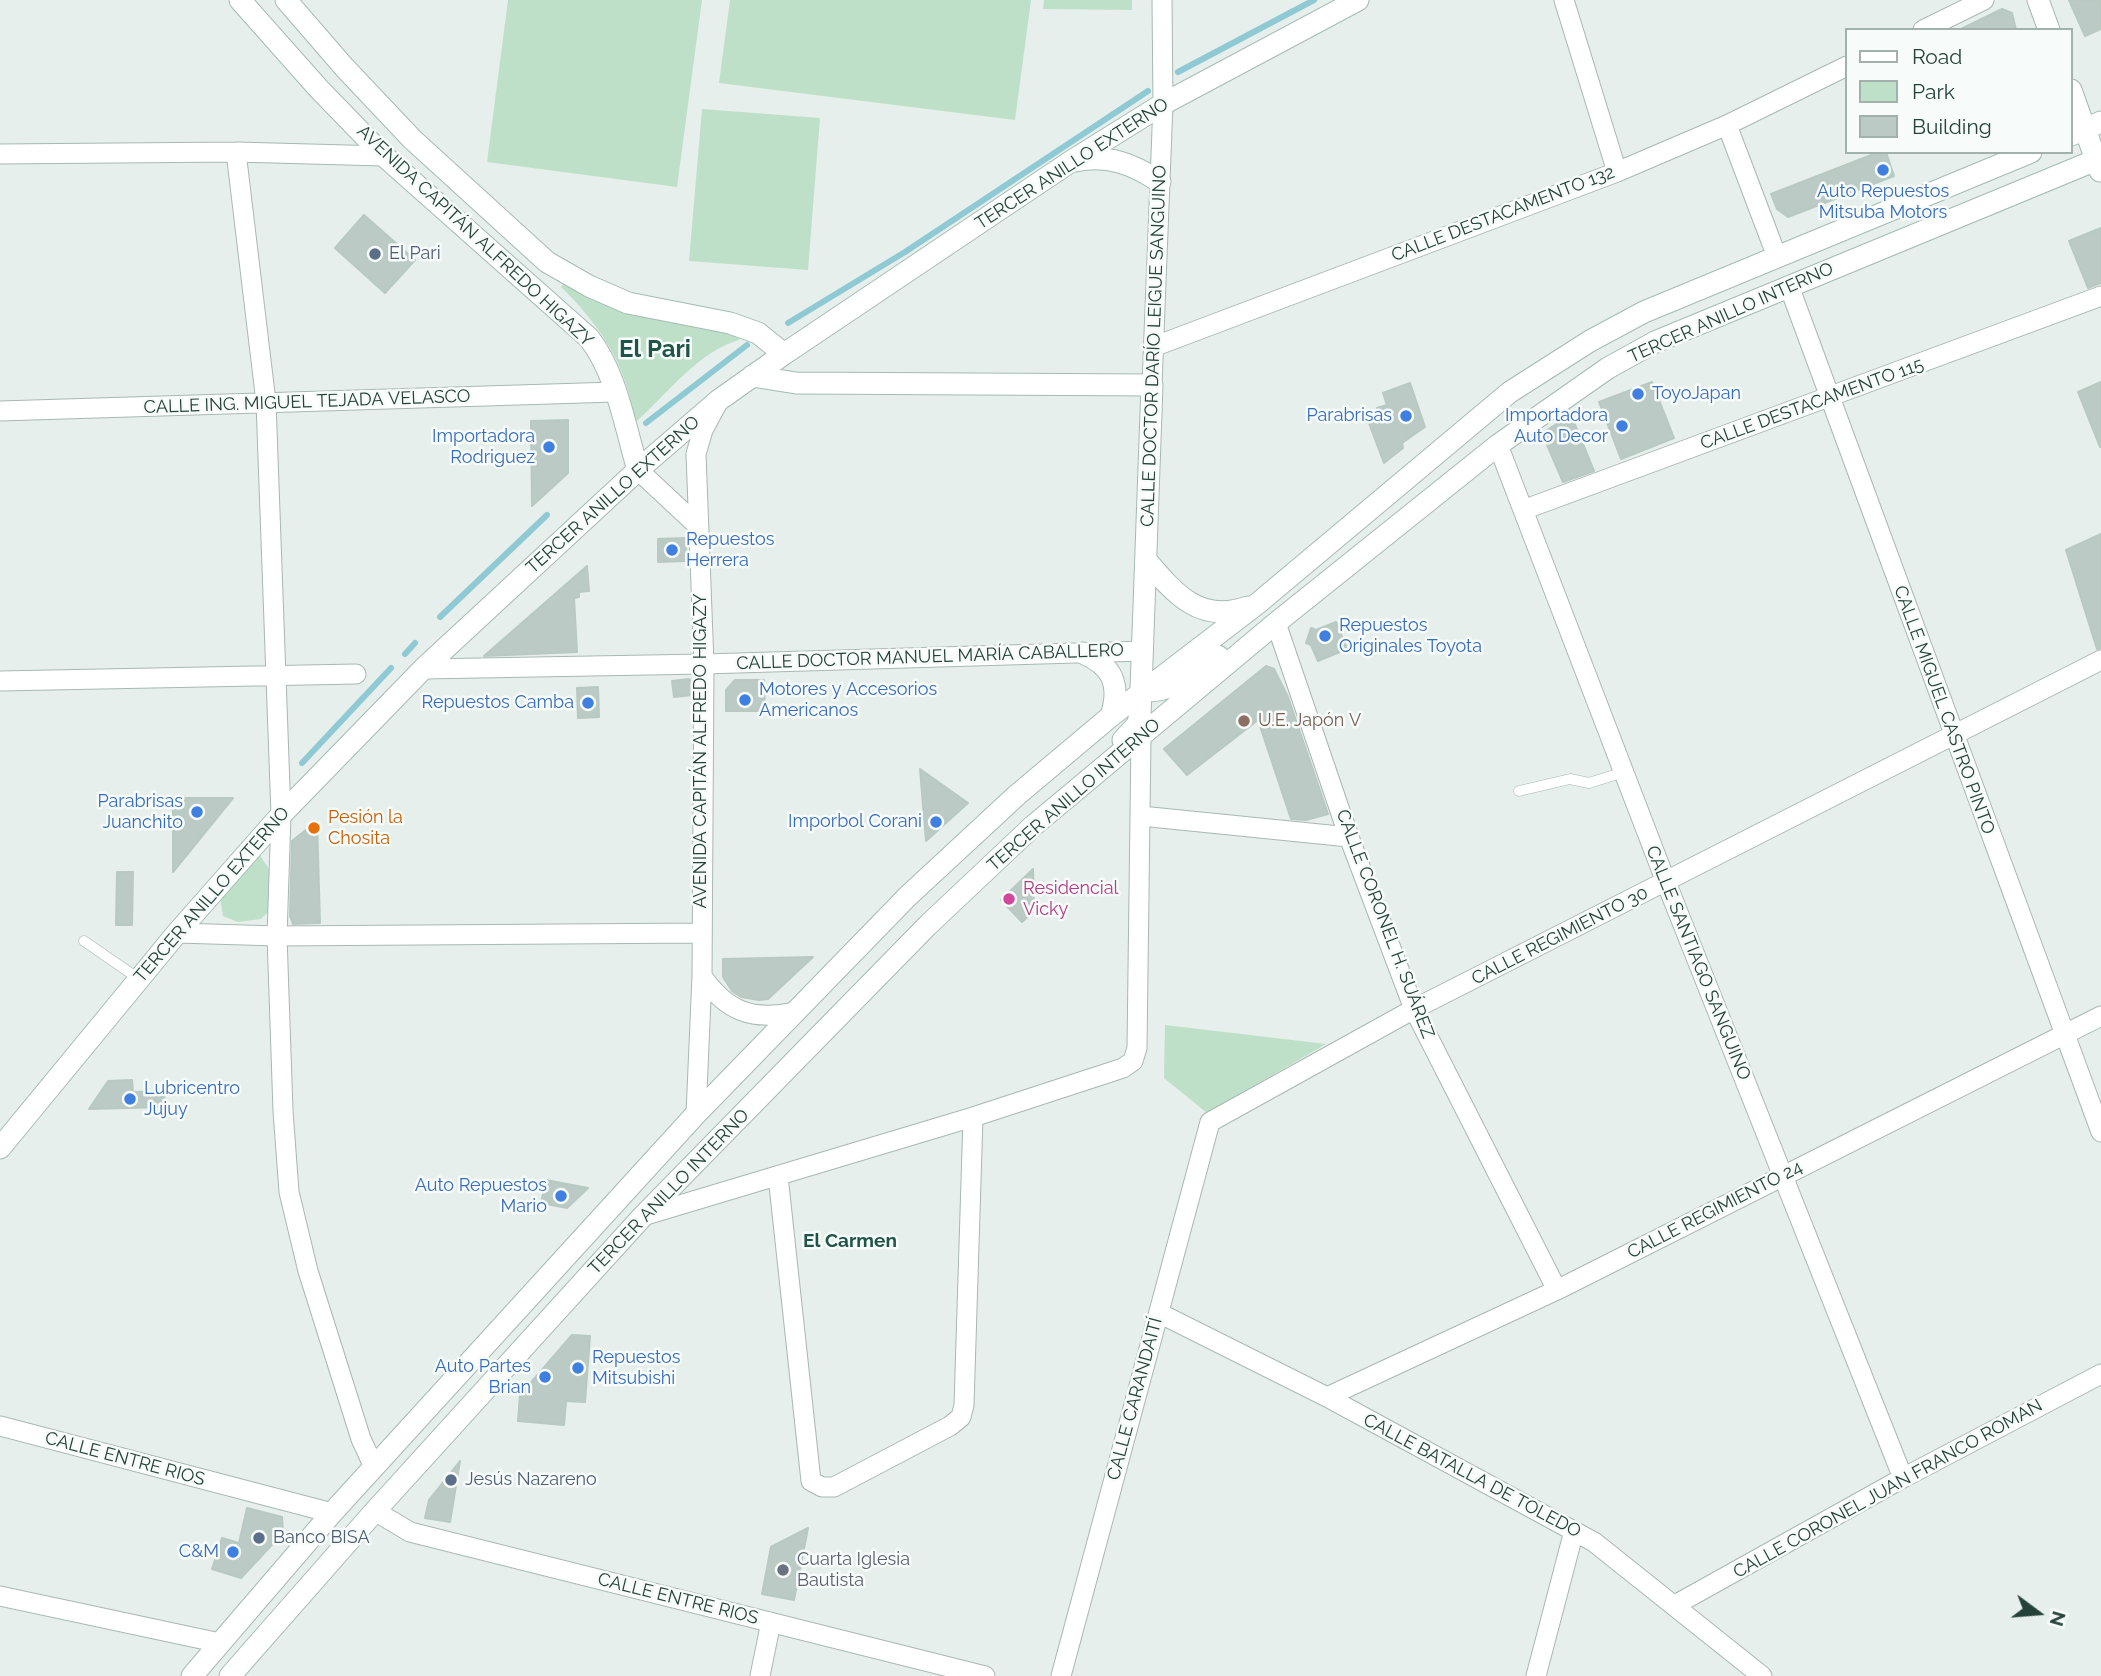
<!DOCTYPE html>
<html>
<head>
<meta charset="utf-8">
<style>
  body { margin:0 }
  #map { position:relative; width:2101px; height:1676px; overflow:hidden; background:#e6efeb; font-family:Raleway,sans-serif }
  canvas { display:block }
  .legend { position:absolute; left:1845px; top:28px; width:228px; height:126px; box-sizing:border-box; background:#f7fbf9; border:2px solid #a3b1ad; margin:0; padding:9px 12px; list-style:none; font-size:21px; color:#24423a }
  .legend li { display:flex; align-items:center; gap:14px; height:35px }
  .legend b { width:35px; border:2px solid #a3b1ad }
  .north { position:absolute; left:2003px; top:1578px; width:70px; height:70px; -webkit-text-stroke:5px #f7fbf9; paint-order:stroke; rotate:106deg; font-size:19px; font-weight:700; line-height:28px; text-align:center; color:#24423a }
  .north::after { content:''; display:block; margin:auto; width:24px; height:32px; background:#24423a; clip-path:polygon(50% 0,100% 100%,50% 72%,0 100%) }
</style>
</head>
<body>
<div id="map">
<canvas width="2101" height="1676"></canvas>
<ul class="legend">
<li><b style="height:9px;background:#fff"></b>Road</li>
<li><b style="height:19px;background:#bfe0c8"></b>Park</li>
<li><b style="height:19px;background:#bbcac4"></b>Building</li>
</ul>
<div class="north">N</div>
</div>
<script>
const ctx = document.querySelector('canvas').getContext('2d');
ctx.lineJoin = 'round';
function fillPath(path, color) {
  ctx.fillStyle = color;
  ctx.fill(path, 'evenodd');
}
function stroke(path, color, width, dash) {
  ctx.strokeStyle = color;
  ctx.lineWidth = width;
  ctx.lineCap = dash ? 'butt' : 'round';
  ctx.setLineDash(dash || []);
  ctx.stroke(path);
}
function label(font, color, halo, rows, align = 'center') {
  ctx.font = font + ' Raleway,sans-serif';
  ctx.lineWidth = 5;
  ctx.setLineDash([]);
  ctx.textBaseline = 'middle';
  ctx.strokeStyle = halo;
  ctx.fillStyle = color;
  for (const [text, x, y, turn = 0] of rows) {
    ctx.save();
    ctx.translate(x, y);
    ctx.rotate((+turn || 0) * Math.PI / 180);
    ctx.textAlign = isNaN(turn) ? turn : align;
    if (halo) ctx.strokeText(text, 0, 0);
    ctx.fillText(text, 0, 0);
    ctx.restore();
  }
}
const green = new Path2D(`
  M 508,0 L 702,0 L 677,187 L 487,162 Z
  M 730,0 L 1031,0 L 1015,120 L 719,83 Z
  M 1044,0 L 1132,0 L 1132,10 L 1043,9 Z
  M 702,109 L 820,118 L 808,270 L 689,261 Z
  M 565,281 L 593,299 L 621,311 L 740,335 L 739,340 C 698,352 668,393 637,421 L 634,419 C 627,365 599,324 561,287 Z
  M 259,854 L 271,872 L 271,909 L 261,919 L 238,922 L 223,916 L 220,897 Z
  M 1165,1025 L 1326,1044 L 1207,1113 L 1164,1078 Z`);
const stream = new Path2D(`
  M 1178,72 L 1314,0
  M 788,323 L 905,252 L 1148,91
  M 646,423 L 747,345
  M 440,617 L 547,515
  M 405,654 L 415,643
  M 302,763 L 391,668`);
const building = new Path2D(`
  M 2069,0 L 2101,0 L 2101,29 L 2085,36 Z
  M 2002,9 L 2012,13 L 2016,30 L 1959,30 Z
  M 1879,152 L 1886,152 L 1894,176 L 1788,217 L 1777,209 L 1771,194 Z
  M 364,215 L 415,260 L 385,293 L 335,248 Z
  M 2101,228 L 2101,283 L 2088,288 L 2069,241 Z
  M 1652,382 L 1674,438 L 1621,459 L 1599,402 Z
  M 2101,382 L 2101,447 L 2100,447 L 2078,392 Z
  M 1410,383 L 1425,427 L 1402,443 L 1403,448 L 1384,463 L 1367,418 L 1379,413 L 1377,408 L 1387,405 L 1383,393 Z
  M 1571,415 L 1594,471 L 1563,482 L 1542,433 Z
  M 568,420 L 568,473 L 532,506 L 531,421 Z
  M 2101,534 L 2101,648 L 2097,649 L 2066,550 Z
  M 686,538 L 686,561 L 658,562 L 658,539 Z
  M 587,566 L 589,591 L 579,592 L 579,597 L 574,598 L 577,652 L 484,656 Z
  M 1336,622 L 1347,649 L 1318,661 L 1311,645 L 1306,643 L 1311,628 L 1316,630 Z
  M 1266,666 L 1274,669 L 1288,697 L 1328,814 L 1306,820 L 1291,819 L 1258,720 L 1187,775 L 1164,749 Z
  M 689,679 L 692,682 L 692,695 L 674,697 L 672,681 Z
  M 735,680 L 764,680 L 765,711 L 726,711 L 726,690 Z
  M 598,687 L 599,717 L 578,718 L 577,688 Z
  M 920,769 L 968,803 L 926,841 Z
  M 173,798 L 233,798 L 173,872 Z
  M 317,821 L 320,923 L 293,924 L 290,916 L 292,841 Z
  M 1033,869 L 1034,911 L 1022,922 L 1001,900 Z
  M 117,872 L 133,872 L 132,925 L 116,925 Z
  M 813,957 L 768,999 L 759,1000 L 741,997 L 732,991 L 723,977 L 723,959 Z
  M 132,1080 L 133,1092 L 164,1091 L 165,1107 L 89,1109 L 108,1081 Z
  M 546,1180 L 588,1188 L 567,1208 L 541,1203 Z
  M 572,1335 L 590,1336 L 585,1402 L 566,1401 L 564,1425 L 518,1421 L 520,1395 Z
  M 460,1461 L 450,1522 L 425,1518 L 429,1500 Z
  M 247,1508 L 282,1517 L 283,1533 L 241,1578 L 212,1569 L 222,1538 L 239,1543 Z
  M 808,1528 L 794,1600 L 762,1594 L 771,1547 Z`);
const lane = new Path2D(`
  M 1519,791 L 1570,779 L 1589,783 L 1624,772
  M 84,941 L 139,979`);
const street = new Path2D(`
  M 1564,0 L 1617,172
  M 1923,30 L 1984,0
  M 1727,125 L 1777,257
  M 236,152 L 266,402 L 281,815 L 277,936 L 283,1111 L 289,1192 L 308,1271 L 361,1439 L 374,1467
  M 0,154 L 236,152 L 384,156
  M 1789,286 L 2101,1132
  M 1153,347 L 1617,172 L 1727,125 L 1847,66
  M 1152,385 L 1163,104 L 1162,0
  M 0,411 L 615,392
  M 1498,445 L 1666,882 L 1903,1478
  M 638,470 L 698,526
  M 1523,510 L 2101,296
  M 1276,623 L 1349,837 L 1414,1009 L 1557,1290
  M 423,669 L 704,664 L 1143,651
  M 0,681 L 356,674
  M 1141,816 L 1349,837
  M 177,933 L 277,936 L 702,933
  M 702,976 C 727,1012 752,1021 795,1012
  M 696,1114 L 702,976 L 704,664 L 696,454 L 703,430 L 717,404
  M 778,1176 L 811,1481 L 822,1487 L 834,1487 L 950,1426 L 961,1417 L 964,1405 L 973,1117
  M 643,1216 L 973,1117 L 1123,1068 L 1133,1061 L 1137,1048 L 1141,737
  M 1159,1313 L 1327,1397 L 1594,1542 L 1762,1676
  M 1327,1397 L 1557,1290 L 2101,1016
  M 0,1426 L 332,1513
  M 375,1511 L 410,1532 L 985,1676
  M 0,1596 L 220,1643
  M 1675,1605 L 1903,1478 L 2101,1374
  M 760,1676 L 771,1622
  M 1061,1676 L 1210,1122 L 1414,1009 L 2101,660
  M 1536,1676 L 1574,1531`);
const secondary = new Path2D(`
  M 240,0 L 319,89 L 384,156 L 589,338 C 617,374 625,427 638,470
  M 286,0 L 344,67 L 412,139 L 547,262 L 589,286 L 628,303 L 730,323 L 758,333 L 784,354
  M 2038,0 L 2049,30
  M 2071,90 L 2100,171
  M 2071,135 L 2101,122
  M 1075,161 C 1108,154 1133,164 1160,182
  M 752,376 L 796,383 L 1152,385 L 1140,716 L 1137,725 L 1123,740
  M 1147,561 C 1175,594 1200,624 1248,607
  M 1083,653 C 1113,666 1121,685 1111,716
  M 1148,691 C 1175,691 1196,672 1218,656
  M 0,1148 L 177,933 L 281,815 L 423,669 L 638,470 L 719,400 L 784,354 L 1070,162 L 1163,104 L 1358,0
  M 192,1676 L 332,1513 L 696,1114 L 908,896 L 1017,795 L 1111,716 L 1257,604 L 1510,392 L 1590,341 L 1644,312 L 2031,152
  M 230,1676 L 375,1511 L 643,1216 L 928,925 L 1033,826 L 1276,623 L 1498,445 L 1608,368 L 1655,342 L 2101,158`);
const markers = [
  [1883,170,7,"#3f7fe0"],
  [375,254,7,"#5c6f8a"],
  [1638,394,7,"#3f7fe0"],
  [1406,416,7,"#3f7fe0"],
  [1622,426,7,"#3f7fe0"],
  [549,447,7,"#3f7fe0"],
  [672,550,7,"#3f7fe0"],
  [1325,636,7,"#3f7fe0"],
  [745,700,7,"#3f7fe0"],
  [588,703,7,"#3f7fe0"],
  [1244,721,7,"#8d6e63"],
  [197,812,7,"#3f7fe0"],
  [936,822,7,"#3f7fe0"],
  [314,828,7,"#e8710a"],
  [1009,899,7,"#d1479c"],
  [130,1099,7,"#3f7fe0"],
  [561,1196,7,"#3f7fe0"],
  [578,1368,7,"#3f7fe0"],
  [545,1377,7,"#3f7fe0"],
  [451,1480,7,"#5c6f8a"],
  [259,1538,7,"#5c6f8a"],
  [233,1552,7,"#3f7fe0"],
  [783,1570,7,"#6b7280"]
];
const streetNames = [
  ["TERCER ANILLO EXTERNO",1072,164,-33],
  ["CALLE DESTACAMENTO 132",1503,214,-21],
  ["AVENIDA CAPITÁN ALFREDO HIGAZY",475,236,43],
  ["TERCER ANILLO INTERNO",1731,313,-24],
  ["CALLE DOCTOR DARÍO LEIGUE SANGUINO",1154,346,-88],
  ["CALLE ING. MIGUEL TEJADA VELASCO",307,402,-2],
  ["CALLE DESTACAMENTO 115",1812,404,-20],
  ["TERCER ANILLO EXTERNO",613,495,-42],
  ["CALLE DOCTOR MANUEL MARÍA CABALLERO",930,657,-2],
  ["CALLE MIGUEL CASTRO PINTO",1944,710,70],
  ["AVENIDA CAPITÁN ALFREDO HIGAZY",701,751,-90],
  ["TERCER ANILLO INTERNO",1074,795,-41],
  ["TERCER ANILLO EXTERNO",212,895,-49],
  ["CALLE CORONEL H. SUÁREZ",1385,924,69],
  ["CALLE REGIMIENTO 30",1560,936,-27],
  ["CALLE SANTIAGO SANGUINO",1698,963,68],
  ["TERCER ANILLO INTERNO",669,1192,-46],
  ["CALLE REGIMIENTO 24",1715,1210,-27],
  ["CALLE CARANDAITÍ",1135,1399,-75],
  ["CALLE ENTRE RIOS",125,1459,15],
  ["CALLE BATALLA DE TOLEDO",1472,1476,28],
  ["CALLE CORONEL JUAN FRANCO ROMAN",1888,1489,-29],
  ["CALLE ENTRE RIOS",678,1599,14]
];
const shopNames = [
  ["Auto Repuestos",1883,192,"center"],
  ["Mitsuba Motors",1883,213,"center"],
  ["ToyoJapan",1652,394,"left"],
  ["Parabrisas",1392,416],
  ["Importadora",1608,416],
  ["Auto Decor",1608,437],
  ["Importadora",535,437],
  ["Rodriguez",535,458],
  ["Repuestos",686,540,"left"],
  ["Herrera",686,561,"left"],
  ["Repuestos",1339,626,"left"],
  ["Originales Toyota",1339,647,"left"],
  ["Motores y Accesorios",759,690,"left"],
  ["Americanos",759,711,"left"],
  ["Repuestos Camba",574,703],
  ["Parabrisas",183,802],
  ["Juanchito",183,823],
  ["Imporbol Corani",922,822],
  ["Lubricentro",144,1089,"left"],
  ["Jujuy",144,1110,"left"],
  ["Auto Repuestos",547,1186],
  ["Mario",547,1207],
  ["Repuestos",592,1358,"left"],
  ["Mitsubishi",592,1379,"left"],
  ["Auto Partes",531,1367],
  ["Brian",531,1388],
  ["C&M",219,1552]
];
const serviceNames = [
  ["El Pari",389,254],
  ["Jesús Nazareno",465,1480],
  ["Banco BISA",273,1538]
];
const educationNames = [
  ["U.E. Japón V",1258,721]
];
const foodNames = [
  ["Pesión la",328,818],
  ["Chosita",328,839]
];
const hotelNames = [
  ["Residencial",1023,889],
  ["Vicky",1023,910]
];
const worshipNames = [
  ["Cuarta Iglesia",797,1560],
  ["Bautista",797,1581]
];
const neighbourhoodNames = [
  ["El Carmen",850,1241]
];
const districtNames = [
  ["El Pari",655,350]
];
fillPath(green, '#bfe0c8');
stroke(stream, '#8ec9d4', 6);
fillPath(building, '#bbcac4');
stroke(building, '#b8c9c2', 2);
stroke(lane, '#a8b8b2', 11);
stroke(street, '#a8b8b2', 21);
stroke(secondary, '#a4bbb3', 23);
stroke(lane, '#fff', 10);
stroke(street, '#fff', 19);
stroke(secondary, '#fff', 21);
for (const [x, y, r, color] of markers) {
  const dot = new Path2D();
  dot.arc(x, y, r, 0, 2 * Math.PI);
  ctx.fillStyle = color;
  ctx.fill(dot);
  stroke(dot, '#f7fbf9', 2.5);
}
label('18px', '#24423a', '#f7fbf9', streetNames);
label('18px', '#366cbe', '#f7fbf9', shopNames, 'right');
label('18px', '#4e5e75', '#f7fbf9', serviceNames, 'left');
label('18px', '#785e54', '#f7fbf9', educationNames, 'left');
label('18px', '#c56008', '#f7fbf9', foodNames, 'left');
label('18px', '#b23c85', '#f7fbf9', hotelNames, 'left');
label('18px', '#5b616d', '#f7fbf9', worshipNames, 'left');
label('bold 19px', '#1f5548', '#f7fbf9', neighbourhoodNames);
label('bold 24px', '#1f5548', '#f7fbf9', districtNames);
</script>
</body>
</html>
